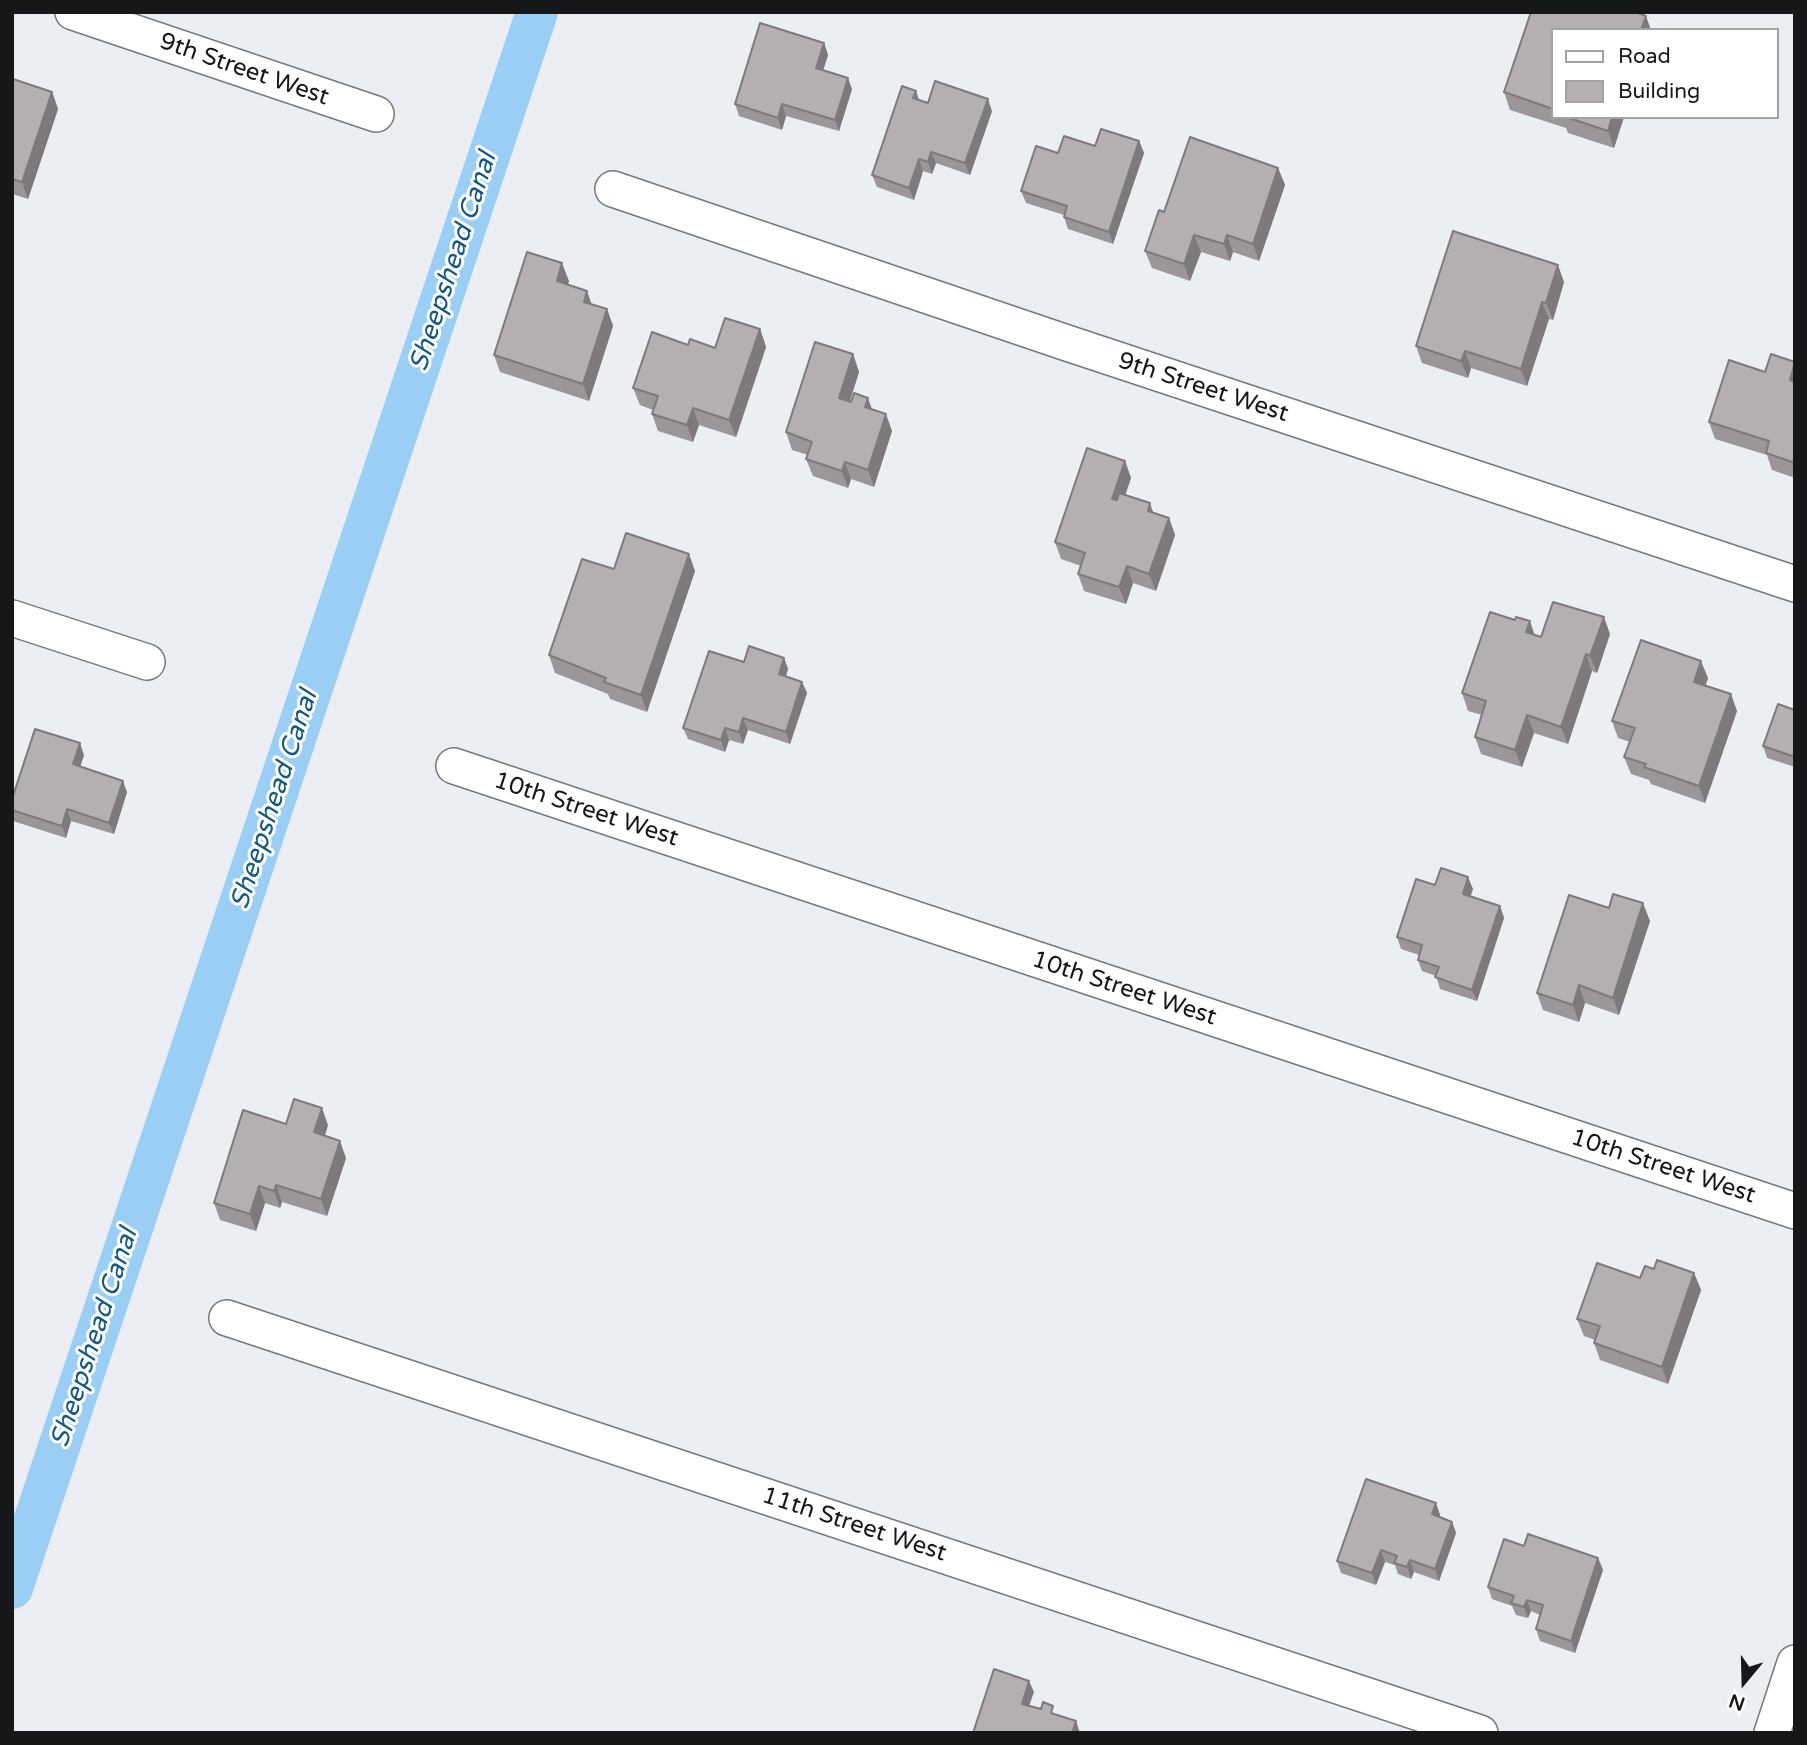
<!DOCTYPE html>
<html>
<head>
<meta charset="utf-8">
<style>
  body { margin:0 }
  #map { position:relative; width:1807px; height:1745px; overflow:hidden; background:#ebeff3; font-family:"Varela Round",sans-serif }
  canvas { display:block }
  .frame { position:absolute; inset:0; border:14px solid #151718; pointer-events:none }
  .legend { position:absolute; left:1551px; top:28px; width:228px; height:91px; box-sizing:border-box; background:#fff; border:2px solid #a1a2a3; margin:0; padding:9px 12px; list-style:none; font-size:21px; color:#151718 }
  .legend li { display:flex; align-items:center; gap:14px; height:35px }
  .legend b { width:35px; border:2px solid #a1a2a3 }
  .north { position:absolute; left:1709px; top:1647px; width:70px; height:70px; -webkit-text-stroke:5px #fff; paint-order:stroke; rotate:199deg; font-size:19px; font-weight:700; line-height:28px; text-align:center; color:#151718 }
  .north::after { content:''; display:block; margin:auto; width:24px; height:32px; background:#151718; clip-path:polygon(50% 0,100% 100%,50% 72%,0 100%) }
</style>
</head>
<body>
<div id="map">
<canvas width="1807" height="1745"></canvas>
<div class="frame"></div>
<ul class="legend">
<li><b style="height:9px;background:#fff"></b>Road</li>
<li><b style="height:19px;background:#b4afb1"></b>Building</li>
</ul>
<div class="north">N</div>
</div>
<script>
const ctx = document.querySelector('canvas').getContext('2d');
ctx.lineJoin = 'round';
function stroke(path, color, width, dash) {
  ctx.strokeStyle = color;
  ctx.lineWidth = width;
  ctx.lineCap = dash ? 'butt' : 'round';
  ctx.setLineDash(dash || []);
  ctx.stroke(path);
}
function fillPath(path, color) {
  ctx.fillStyle = color;
  ctx.fill(path, 'evenodd');
}
function label(font, color, halo, rows, align = 'center') {
  ctx.font = font + ' "Varela Round",sans-serif';
  ctx.lineWidth = 6;
  ctx.setLineDash([]);
  ctx.textBaseline = 'middle';
  ctx.strokeStyle = halo;
  ctx.fillStyle = color;
  for (const [text, x, y, turn = 0] of rows) {
    ctx.save();
    ctx.translate(x, y);
    ctx.rotate((+turn || 0) * Math.PI / 180);
    ctx.textAlign = isNaN(turn) ? turn : align;
    if (halo) ctx.strokeText(text, 0, 0);
    ctx.fillText(text, 0, 0);
    ctx.restore();
  }
}
const canal = new Path2D(`
  M 12,1588 L 537,12`);
const street = new Path2D(`
  M 73,12 L 376,114
  M 613,189 L 1064,342 L 1795,584
  M 12,618 L 147,662
  M 454,766 L 1795,1211
  M 227,1318 L 1480,1733
  M 1772,1733 L 1795,1663`);
const wall = new Path2D(`
  M 1553,30 L 1553,117 L 1624,117 L 1614,148 L 1568,133 L 1566,128 L 1510,110 L 1504,92 Z
  M 824,43 L 828,55 L 823,70 L 852,89 L 839,131 L 786,116 L 782,130 L 739,116 L 735,104 Z
  M 12,82 L 52,92 L 58,109 L 28,199 L 12,194 Z
  M 919,100 L 928,103 L 992,111 L 970,175 L 936,163 L 932,174 L 923,171 L 914,200 L 877,187 L 872,175 Z
  M 1139,141 L 1144,153 L 1113,244 L 1068,229 L 1064,217 L 1064,215 L 1026,203 L 1021,191 L 1058,153 L 1095,146 Z
  M 1278,168 L 1285,185 L 1259,261 L 1233,252 L 1230,261 L 1201,252 L 1190,281 L 1152,268 L 1145,251 Z
  M 569,281 L 567,285 L 592,305 L 607,309 L 613,326 L 589,401 L 500,372 L 494,355 Z
  M 1564,282 L 1553,320 L 1549,319 L 1527,386 L 1471,368 L 1468,378 L 1422,363 L 1416,346 Z
  M 760,329 L 766,347 L 736,437 L 699,425 L 693,442 L 658,431 L 652,414 L 653,410 L 640,405 L 633,388 L 688,345 L 715,348 Z
  M 853,354 L 859,372 L 850,401 L 872,409 L 892,431 L 874,487 L 851,479 L 848,488 L 813,476 L 806,459 L 808,455 L 792,450 L 786,432 Z
  M 1795,362 L 1795,478 L 1772,470 L 1767,455 L 1715,439 L 1709,422 L 1765,372 Z
  M 1125,461 L 1131,478 L 1125,495 L 1154,513 L 1169,518 L 1175,535 L 1156,591 L 1133,583 L 1126,604 L 1084,591 L 1078,574 L 1081,566 L 1061,559 L 1055,542 Z
  M 614,569 L 695,571 L 647,712 L 610,699 L 608,694 L 555,673 L 549,655 Z
  M 1610,634 L 1597,673 L 1592,671 L 1568,744 L 1534,733 L 1522,767 L 1481,754 L 1475,737 L 1482,715 L 1468,711 L 1462,693 L 1535,635 L 1541,637 Z
  M 784,658 L 788,669 L 786,676 L 802,682 L 807,693 L 790,744 L 748,730 L 743,744 L 729,740 L 725,752 L 688,739 L 683,728 L 744,662 Z
  M 1708,678 L 1705,685 L 1737,711 L 1705,803 L 1651,784 L 1649,780 L 1631,774 L 1624,757 L 1630,742 L 1618,738 L 1612,721 Z
  M 1795,710 L 1795,767 L 1767,758 L 1763,746 Z
  M 84,755 L 80,767 L 127,792 L 114,834 L 71,821 L 66,838 L 13,821 L 12,817 L 12,799 Z
  M 1435,885 L 1473,889 L 1470,897 L 1500,906 L 1504,918 L 1477,1001 L 1440,989 L 1436,976 L 1422,971 L 1418,960 L 1419,955 L 1401,949 L 1397,937 Z
  M 1609,908 L 1650,921 L 1619,1015 L 1585,1003 L 1579,1022 L 1543,1010 L 1537,993 Z
  M 328,1125 L 325,1136 L 346,1158 L 327,1216 L 282,1202 L 280,1208 L 265,1203 L 256,1231 L 220,1220 L 214,1203 Z
  M 1654,1269 L 1694,1273 L 1701,1290 L 1668,1384 L 1600,1360 L 1594,1343 L 1595,1340 L 1584,1336 L 1577,1319 Z
  M 1436,1503 L 1440,1515 L 1439,1517 L 1452,1522 L 1456,1533 L 1439,1581 L 1414,1572 L 1411,1579 L 1398,1574 L 1395,1565 L 1385,1562 L 1376,1585 L 1341,1573 L 1337,1561 Z
  M 1524,1546 L 1598,1558 L 1603,1570 L 1575,1653 L 1540,1641 L 1536,1629 L 1540,1615 L 1531,1611 L 1528,1618 L 1516,1615 L 1512,1606 L 1492,1599 L 1488,1587 Z`);
const shadedWall = new Path2D(`
  M 1646,16 L 1651,30 L 1641,30 Z
  M 824,43 L 828,55 L 820,80 L 816,68 Z
  M 848,78 L 852,89 L 839,131 L 835,120 Z
  M 916,91 L 920,103 L 913,98 Z
  M 52,92 L 58,109 L 28,199 L 22,182 Z
  M 988,99 L 992,111 L 970,175 L 965,163 Z
  M 782,104 L 786,116 L 782,130 L 778,118 Z
  M 1612,117 L 1624,117 L 1614,148 L 1608,131 Z
  M 1139,141 L 1144,153 L 1113,244 L 1109,232 Z
  M 931,152 L 936,163 L 932,174 L 928,162 Z
  M 919,159 L 923,171 L 914,200 L 909,188 Z
  M 1278,168 L 1285,185 L 1259,261 L 1253,244 Z
  M 1194,235 L 1201,252 L 1190,281 L 1184,264 Z
  M 1227,235 L 1233,252 L 1230,261 L 1224,244 Z
  M 562,263 L 569,281 L 563,299 L 557,281 Z
  M 1558,265 L 1564,282 L 1553,320 L 1546,303 Z
  M 587,291 L 593,308 L 584,302 Z
  M 1542,302 L 1549,319 L 1527,386 L 1521,369 Z
  M 607,309 L 613,326 L 589,401 L 583,384 Z
  M 760,329 L 766,347 L 736,437 L 729,420 Z
  M 1465,351 L 1471,368 L 1468,378 L 1461,361 Z
  M 853,354 L 859,372 L 845,415 L 839,398 Z
  M 1795,364 L 1795,394 L 1790,380 Z
  M 868,398 L 874,415 L 865,407 Z
  M 693,408 L 699,425 L 693,442 L 687,425 Z
  M 886,414 L 892,431 L 874,487 L 868,470 Z
  M 1125,461 L 1131,478 L 1118,516 L 1112,499 Z
  M 845,462 L 851,479 L 848,488 L 842,471 Z
  M 1150,503 L 1156,521 L 1148,511 Z
  M 1169,518 L 1175,535 L 1156,591 L 1149,574 Z
  M 689,554 L 695,571 L 647,712 L 641,695 Z
  M 1127,566 L 1133,583 L 1126,604 L 1119,587 Z
  M 1604,617 L 1610,634 L 1597,673 L 1590,656 Z
  M 1530,621 L 1536,639 L 1526,632 Z
  M 1586,654 L 1592,671 L 1568,744 L 1561,727 Z
  M 784,658 L 788,669 L 783,685 L 779,674 Z
  M 1701,661 L 1708,678 L 1701,699 L 1694,682 Z
  M 802,682 L 807,693 L 790,744 L 786,732 Z
  M 1731,694 L 1737,711 L 1705,803 L 1699,786 Z
  M 1527,715 L 1534,733 L 1522,767 L 1515,750 Z
  M 743,718 L 748,730 L 743,744 L 739,732 Z
  M 725,728 L 729,740 L 725,752 L 721,740 Z
  M 80,743 L 84,755 L 77,776 L 73,764 Z
  M 123,781 L 127,792 L 114,834 L 109,823 Z
  M 67,809 L 71,821 L 66,838 L 62,826 Z
  M 1468,877 L 1473,889 L 1467,906 L 1463,894 Z
  M 1643,903 L 1650,921 L 1619,1015 L 1613,998 Z
  M 1500,906 L 1504,918 L 1477,1001 L 1472,990 Z
  M 1579,985 L 1585,1003 L 1579,1022 L 1573,1005 Z
  M 322,1108 L 328,1125 L 320,1149 L 314,1132 Z
  M 340,1141 L 346,1158 L 327,1216 L 321,1199 Z
  M 276,1185 L 282,1202 L 280,1208 L 274,1191 Z
  M 259,1186 L 265,1203 L 256,1231 L 250,1214 Z
  M 1694,1273 L 1701,1290 L 1668,1384 L 1662,1367 Z
  M 1436,1503 L 1440,1515 L 1436,1526 L 1432,1514 Z
  M 1452,1522 L 1456,1533 L 1439,1581 L 1435,1569 Z
  M 1381,1550 L 1385,1562 L 1376,1585 L 1372,1573 Z
  M 1598,1558 L 1603,1570 L 1575,1653 L 1571,1641 Z
  M 1410,1560 L 1414,1572 L 1411,1579 L 1407,1567 Z
  M 1527,1600 L 1531,1611 L 1528,1618 L 1524,1607 Z
  M 1029,1681 L 1034,1692 L 1026,1715 L 1022,1704 Z
  M 1076,1721 L 1080,1733 L 1072,1733 Z`);
const building = new Path2D(`
  M 1531,12 L 1635,12 L 1646,16 L 1641,30 L 1553,30 L 1553,109 L 1504,92 Z
  M 760,23 L 824,43 L 816,68 L 848,78 L 835,120 L 782,104 L 778,118 L 735,104 Z
  M 13,79 L 52,92 L 22,182 L 12,179 L 12,82 Z
  M 935,81 L 988,99 L 965,163 L 931,152 L 928,162 L 919,159 L 909,188 L 872,175 L 902,86 L 916,91 L 913,98 L 928,103 Z
  M 1566,117 L 1612,117 L 1608,131 Z
  M 1101,129 L 1139,141 L 1109,232 L 1064,217 L 1067,206 L 1021,191 L 1036,146 L 1058,153 L 1064,136 L 1095,146 Z
  M 1190,137 L 1278,168 L 1253,244 L 1227,235 L 1224,244 L 1194,235 L 1184,264 L 1145,251 L 1159,210 L 1164,212 Z
  M 1453,231 L 1558,265 L 1546,303 L 1542,302 L 1521,369 L 1465,351 L 1461,361 L 1416,346 Z
  M 527,252 L 562,263 L 557,281 L 587,291 L 584,302 L 607,309 L 583,384 L 494,355 Z
  M 725,318 L 760,329 L 729,420 L 693,408 L 687,425 L 652,414 L 658,396 L 633,388 L 652,332 L 688,345 L 690,339 L 715,348 Z
  M 815,342 L 853,354 L 839,398 L 851,402 L 854,393 L 868,398 L 865,407 L 886,414 L 868,470 L 845,462 L 842,471 L 806,459 L 812,442 L 786,432 Z
  M 1771,354 L 1795,362 L 1790,380 L 1795,382 L 1795,463 L 1766,453 L 1769,441 L 1709,422 L 1729,360 L 1765,372 Z
  M 1087,448 L 1125,461 L 1112,499 L 1117,500 L 1119,493 L 1150,503 L 1148,511 L 1169,518 L 1149,574 L 1127,566 L 1119,587 L 1078,574 L 1085,553 L 1055,542 Z
  M 626,533 L 689,554 L 641,695 L 604,682 L 606,678 L 549,655 L 582,559 L 614,569 Z
  M 1553,602 L 1604,617 L 1590,656 L 1586,654 L 1561,727 L 1527,715 L 1515,750 L 1475,737 L 1486,701 L 1462,693 L 1490,612 L 1515,620 L 1516,617 L 1530,621 L 1526,632 L 1541,637 Z
  M 1641,640 L 1701,661 L 1694,682 L 1731,694 L 1699,786 L 1644,767 L 1646,764 L 1624,757 L 1635,728 L 1612,721 Z
  M 749,646 L 784,658 L 779,674 L 802,682 L 786,732 L 743,718 L 739,732 L 725,728 L 721,740 L 683,728 L 709,651 L 744,662 Z
  M 1778,704 L 1795,710 L 1795,757 L 1763,746 Z
  M 35,729 L 80,743 L 73,764 L 123,781 L 109,823 L 67,809 L 62,826 L 12,810 L 12,799 Z
  M 1441,868 L 1468,877 L 1463,894 L 1500,906 L 1472,990 L 1435,977 L 1439,967 L 1418,960 L 1422,945 L 1397,937 L 1416,879 L 1435,885 Z
  M 1613,894 L 1643,903 L 1613,998 L 1579,985 L 1573,1005 L 1537,993 L 1569,895 L 1609,908 Z
  M 294,1099 L 322,1108 L 314,1132 L 340,1141 L 321,1199 L 276,1185 L 274,1191 L 259,1186 L 250,1214 L 214,1203 L 243,1110 L 286,1124 Z
  M 1657,1260 L 1694,1273 L 1662,1367 L 1594,1343 L 1600,1326 L 1577,1319 L 1597,1263 L 1640,1278 L 1645,1266 L 1654,1269 Z
  M 1366,1479 L 1436,1503 L 1432,1514 L 1452,1522 L 1435,1569 L 1410,1560 L 1407,1567 L 1394,1563 L 1397,1556 L 1381,1550 L 1372,1573 L 1337,1561 Z
  M 1528,1534 L 1598,1558 L 1571,1641 L 1536,1629 L 1543,1605 L 1527,1600 L 1524,1607 L 1511,1603 L 1514,1596 L 1488,1587 L 1504,1539 L 1524,1546 Z
  M 994,1669 L 1029,1681 L 1022,1704 L 1041,1709 L 1043,1702 L 1053,1706 L 1051,1713 L 1076,1721 L 1072,1733 L 973,1733 Z`);
const streetNames = [
  ["9th Street West",244,70,19],
  ["9th Street West",1203,388,18],
  ["10th Street West",586,810,18],
  ["10th Street West",1124,989,18],
  ["10th Street West",1663,1167,18],
  ["11th Street West",854,1525,18]
];
const waterNames = [
  ["Sheepshead Canal",454,262,-72],
  ["Sheepshead Canal",275,800,-72],
  ["Sheepshead Canal",95,1338,-72]
];
stroke(canal, '#9bcef5', 42);
stroke(street, '#75787b', 38);
stroke(street, '#fff', 35);
fillPath(wall, '#9b9698');
fillPath(shadedWall, '#7e7a7c');
fillPath(building, '#b4afb1');
stroke(building, '#7e7a7c', 2);
label('24px', '#151718', '#fff', streetNames);
label('italic 26px', '#155882', '#fff', waterNames);
</script>
</body>
</html>
